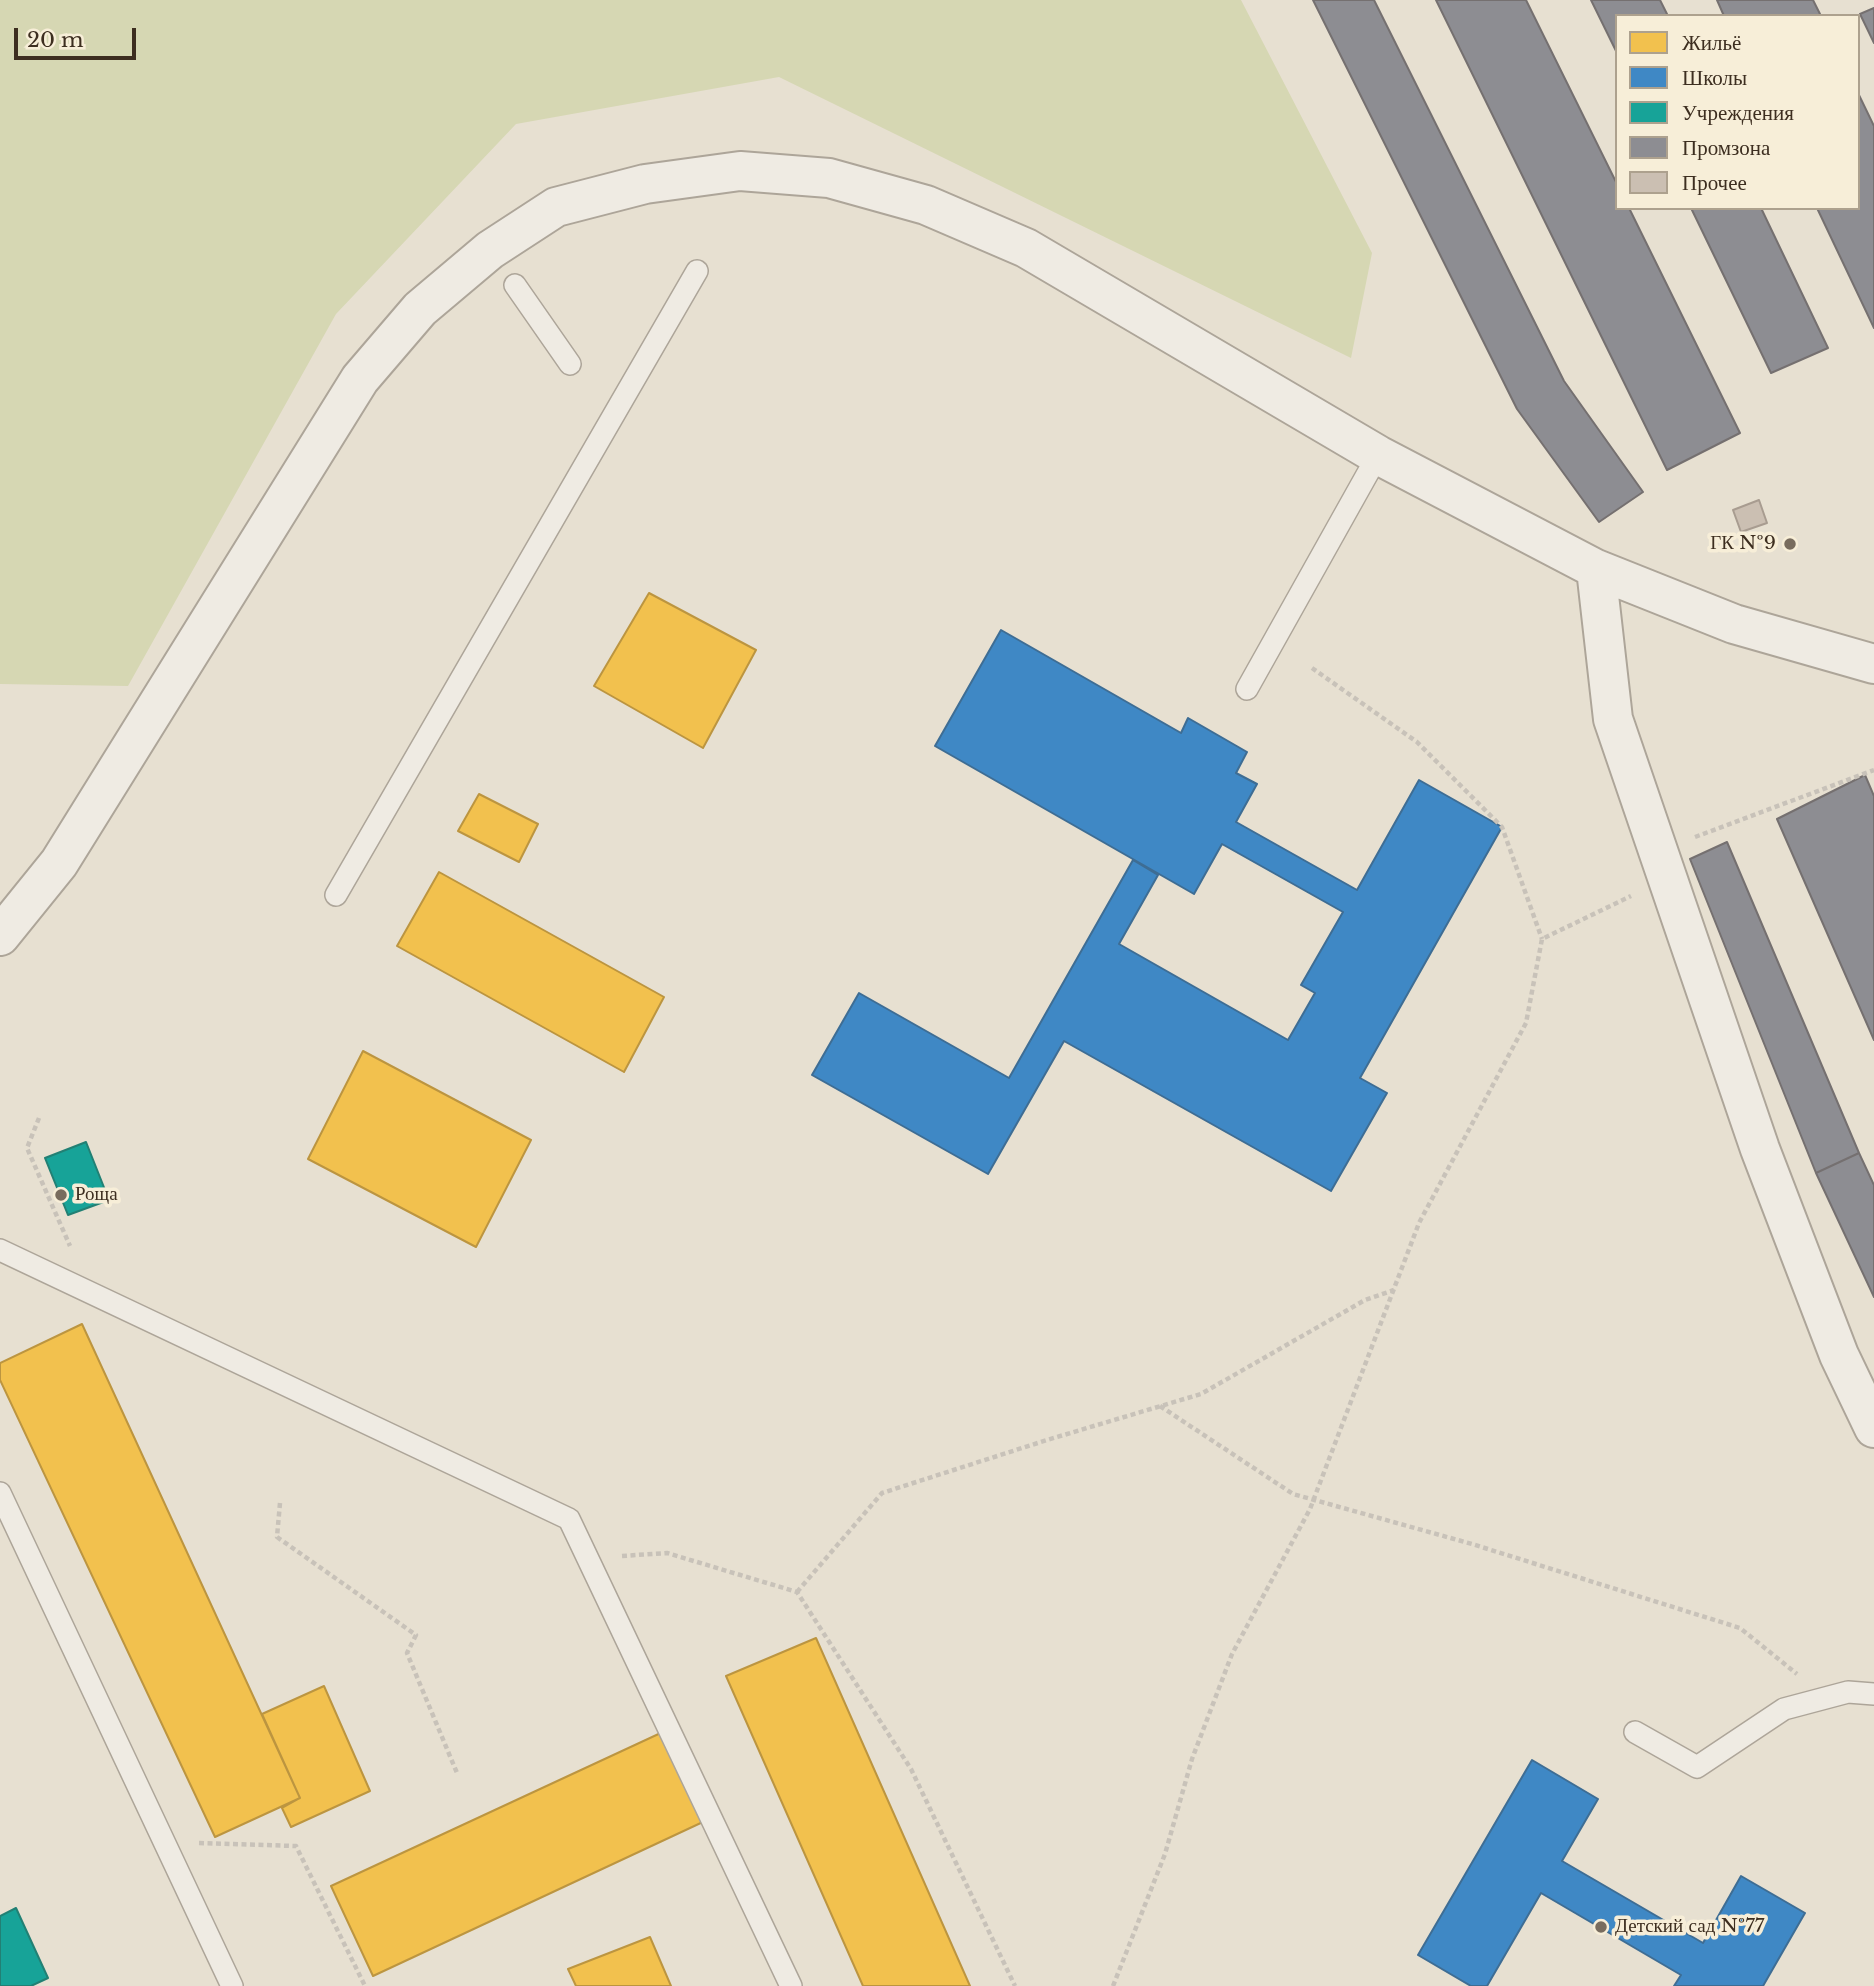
<!DOCTYPE html>
<html>
<head>
<meta charset="utf-8">
<style>
  body { margin:0 }
  #map { position:relative; width:1874px; height:1986px; overflow:hidden; background:#e7e0d1; font-family:"Libre Baskerville",serif }
  canvas { display:block }
  .legend { position:absolute; left:1615px; top:14px; width:245px; height:196px; box-sizing:border-box; background:#f7eed8; border:2px solid #ada18e; margin:0; padding:9px 12px; list-style:none; font-size:21px; color:#3d2e20 }
  .legend li { display:flex; align-items:center; gap:14px; height:35px }
  .legend b { width:35px; border:2px solid #ada18e }
  .scale { position:absolute; left:14px; top:28px; width:122px; height:32px; box-sizing:border-box; border:4px solid #3d2e20; border-top:0; padding-left:9px; font-size:21px; line-height:24px; white-space:nowrap; color:#3d2e20; -webkit-text-stroke:5px #f7eed8; paint-order:stroke }
</style>
</head>
<body>
<div id="map">
<canvas width="1874" height="1986"></canvas>
<ul class="legend">
<li><b style="height:19px;background:#f2c14e"></b>Жильё</li>
<li><b style="height:19px;background:#3f88c5"></b>Школы</li>
<li><b style="height:19px;background:#17a398"></b>Учреждения</li>
<li><b style="height:19px;background:#8d8d92"></b>Промзона</li>
<li><b style="height:19px;background:#cbbfb2"></b>Прочее</li>
</ul>
<div class="scale">20 m</div>
</div>
<script>
const ctx = document.querySelector('canvas').getContext('2d');
ctx.lineJoin = 'round';
function fillPath(path, color) {
  ctx.fillStyle = color;
  ctx.fill(path, 'evenodd');
}
function stroke(path, color, width, dash) {
  ctx.strokeStyle = color;
  ctx.lineWidth = width;
  ctx.lineCap = dash ? 'butt' : 'round';
  ctx.setLineDash(dash || []);
  ctx.stroke(path);
}
function label(font, color, halo, rows, align = 'center') {
  ctx.font = font + ' "Libre Baskerville",serif';
  ctx.lineWidth = 7;
  ctx.setLineDash([]);
  ctx.textBaseline = 'middle';
  ctx.strokeStyle = halo;
  ctx.fillStyle = color;
  for (const [text, x, y, turn = 0] of rows) {
    ctx.save();
    ctx.translate(x, y);
    ctx.rotate((+turn || 0) * Math.PI / 180);
    ctx.textAlign = isNaN(turn) ? turn : align;
    if (halo) ctx.strokeText(text, 0, 0);
    ctx.fillText(text, 0, 0);
    ctx.restore();
  }
}
const green = new Path2D(`
  M 0,0 L 1241,0 L 1372,253 L 1351,358 L 779,77 L 516,124 L 336,314 L 128,686 L 0,684 Z`);
const homes = new Path2D(`
  M 649,593 L 756,650 L 703,748 L 594,686 Z
  M 479,794 L 538,824 L 519,862 L 458,831 Z
  M 439,872 L 664,997 L 624,1072 L 397,946 Z
  M 363,1051 L 531,1140 L 476,1247 L 308,1159 Z
  M 82,1324 L 300,1798 L 215,1837 L 0,1380 L 0,1363 Z
  M 816,1638 L 970,1986 L 863,1986 L 726,1676 Z
  M 324,1686 L 370,1791 L 291,1827 L 282,1808 L 300,1798 L 262,1714 Z
  M 665,1731 L 705,1821 L 373,1976 L 331,1886 Z
  M 650,1937 L 671,1986 L 576,1986 L 568,1969 Z`);
const schools = new Path2D(`
  M 1001,630 L 1181,733 L 1188,718 L 1247,752 L 1236,773 L 1257,784 L 1236,822 L 1357,890 L 1419,780 L 1502,827 L 1360,1078 L 1387,1093 L 1331,1191 L 1064,1041 L 988,1174 L 812,1075 L 859,993 L 1009,1078 L 1133,860 L 1158,875 L 1119,944 L 1288,1040 L 1315,993 L 1301,985 L 1343,912 L 1222,844 L 1194,894 L 935,746 Z
  M 1532,1760 L 1598,1799 L 1562,1861 L 1703,1943 L 1741,1876 L 1805,1913 L 1763,1986 L 1674,1986 L 1681,1975 L 1541,1893 L 1487,1986 L 1471,1986 L 1418,1955 Z`);
const public = new Path2D(`
  M 86,1142 L 109,1200 L 68,1215 L 45,1158 Z
  M 16,1908 L 48,1978 L 31,1986 L 0,1986 L 0,1916 Z`);
const industry = new Path2D(`
  M 1313,0 L 1374,0 L 1564,381 L 1643,492 L 1599,522 L 1517,409 Z
  M 1436,0 L 1526,0 L 1617,184 L 1617,208 L 1629,208 L 1740,433 L 1667,470 Z
  M 1591,0 L 1660,0 L 1668,16 L 1617,16 L 1617,53 Z
  M 1717,0 L 1813,0 L 1821,16 L 1724,16 Z
  M 1874,8 L 1874,43 L 1860,14 Z
  M 1858,93 L 1874,126 L 1874,328 L 1817,208 L 1858,208 Z
  M 1691,208 L 1761,208 L 1828,348 L 1771,373 Z
  M 1865,775 L 1874,796 L 1874,1040 L 1777,819 Z
  M 1727,842 L 1859,1153 L 1816,1173 L 1690,859 Z
  M 1859,1153 L 1874,1185 L 1874,1297 L 1816,1173 Z`);
const building = new Path2D(`
  M 1759,500 L 1767,523 L 1741,532 L 1733,510 Z`);
const path = new Path2D(`
  M 1312,668 L 1417,742 L 1502,827 L 1542,939
  M 1695,837 L 1874,770
  M 39,1118 L 27,1148 L 70,1246
  M 1160,1406 L 1293,1494 L 1472,1544 L 1740,1628 L 1797,1674
  M 280,1503 L 277,1537 L 416,1635 L 407,1653 L 457,1773
  M 622,1556 L 667,1553 L 797,1592 L 911,1769 L 1015,1986
  M 797,1592 L 882,1493 L 1047,1440 L 1201,1394 L 1365,1300 L 1394,1290
  M 199,1843 L 296,1846 L 365,1986
  M 1113,1986 L 1165,1854 L 1192,1759 L 1232,1654 L 1310,1509 L 1419,1223 L 1526,1023 L 1542,939 L 1631,896`);
const service = new Path2D(`
  M 515,285 L 570,364
  M 1247,689 L 1378,455
  M 336,895 L 697,271
  M 0,1250 L 569,1519 L 791,1986
  M 0,1493 L 232,1986
  M 1635,1732 L 1697,1767 L 1784,1709 L 1848,1692 L 1874,1694`);
const minor = new Path2D(`
  M 1596,569 L 1613,719 L 1760,1149 L 1839,1355 L 1874,1428
  M 0,936 L 59,863 L 360,379 L 420,309 L 490,250 L 556,207 L 645,184 L 740,171 L 829,178 L 926,205 L 1026,248 L 1378,455 L 1596,569 L 1734,624 L 1874,664`);
const markers = [
  [1790,544,7,"#786c5e"],
  [61,1195,7,"#786c5e"],
  [1601,1927,7,"#786c5e"]
];
const poiNames = [
  ["ГК №9",1776,544,"right"],
  ["Роща",75,1195],
  ["Детский сад №77",1615,1927]
];
fillPath(green, '#d6d7b3');
fillPath(homes, '#f2c14e');
stroke(homes, '#bc9540', 2);
fillPath(schools, '#3f88c5');
stroke(schools, '#3e6d94', 2);
fillPath(public, '#17a398');
stroke(public, '#228074', 2);
fillPath(industry, '#8d8d92');
stroke(industry, '#757070', 2);
fillPath(building, '#cbbfb2');
stroke(building, '#a89c90', 2);
stroke(service, '#ada599', 24);
stroke(minor, '#ada599', 42);
stroke(path, '#c8c2b9', 4.5, [5, 3.5]);
stroke(service, '#efebe3', 21);
stroke(minor, '#efebe3', 38);
for (const [x, y, r, color] of markers) {
  const dot = new Path2D();
  dot.arc(x, y, r, 0, 2 * Math.PI);
  ctx.fillStyle = color;
  ctx.fill(dot);
  stroke(dot, '#f7eed8', 2.5);
}
label('19px', '#3d2e20', '#f7eed8', poiNames, 'left');
</script>
</body>
</html>
